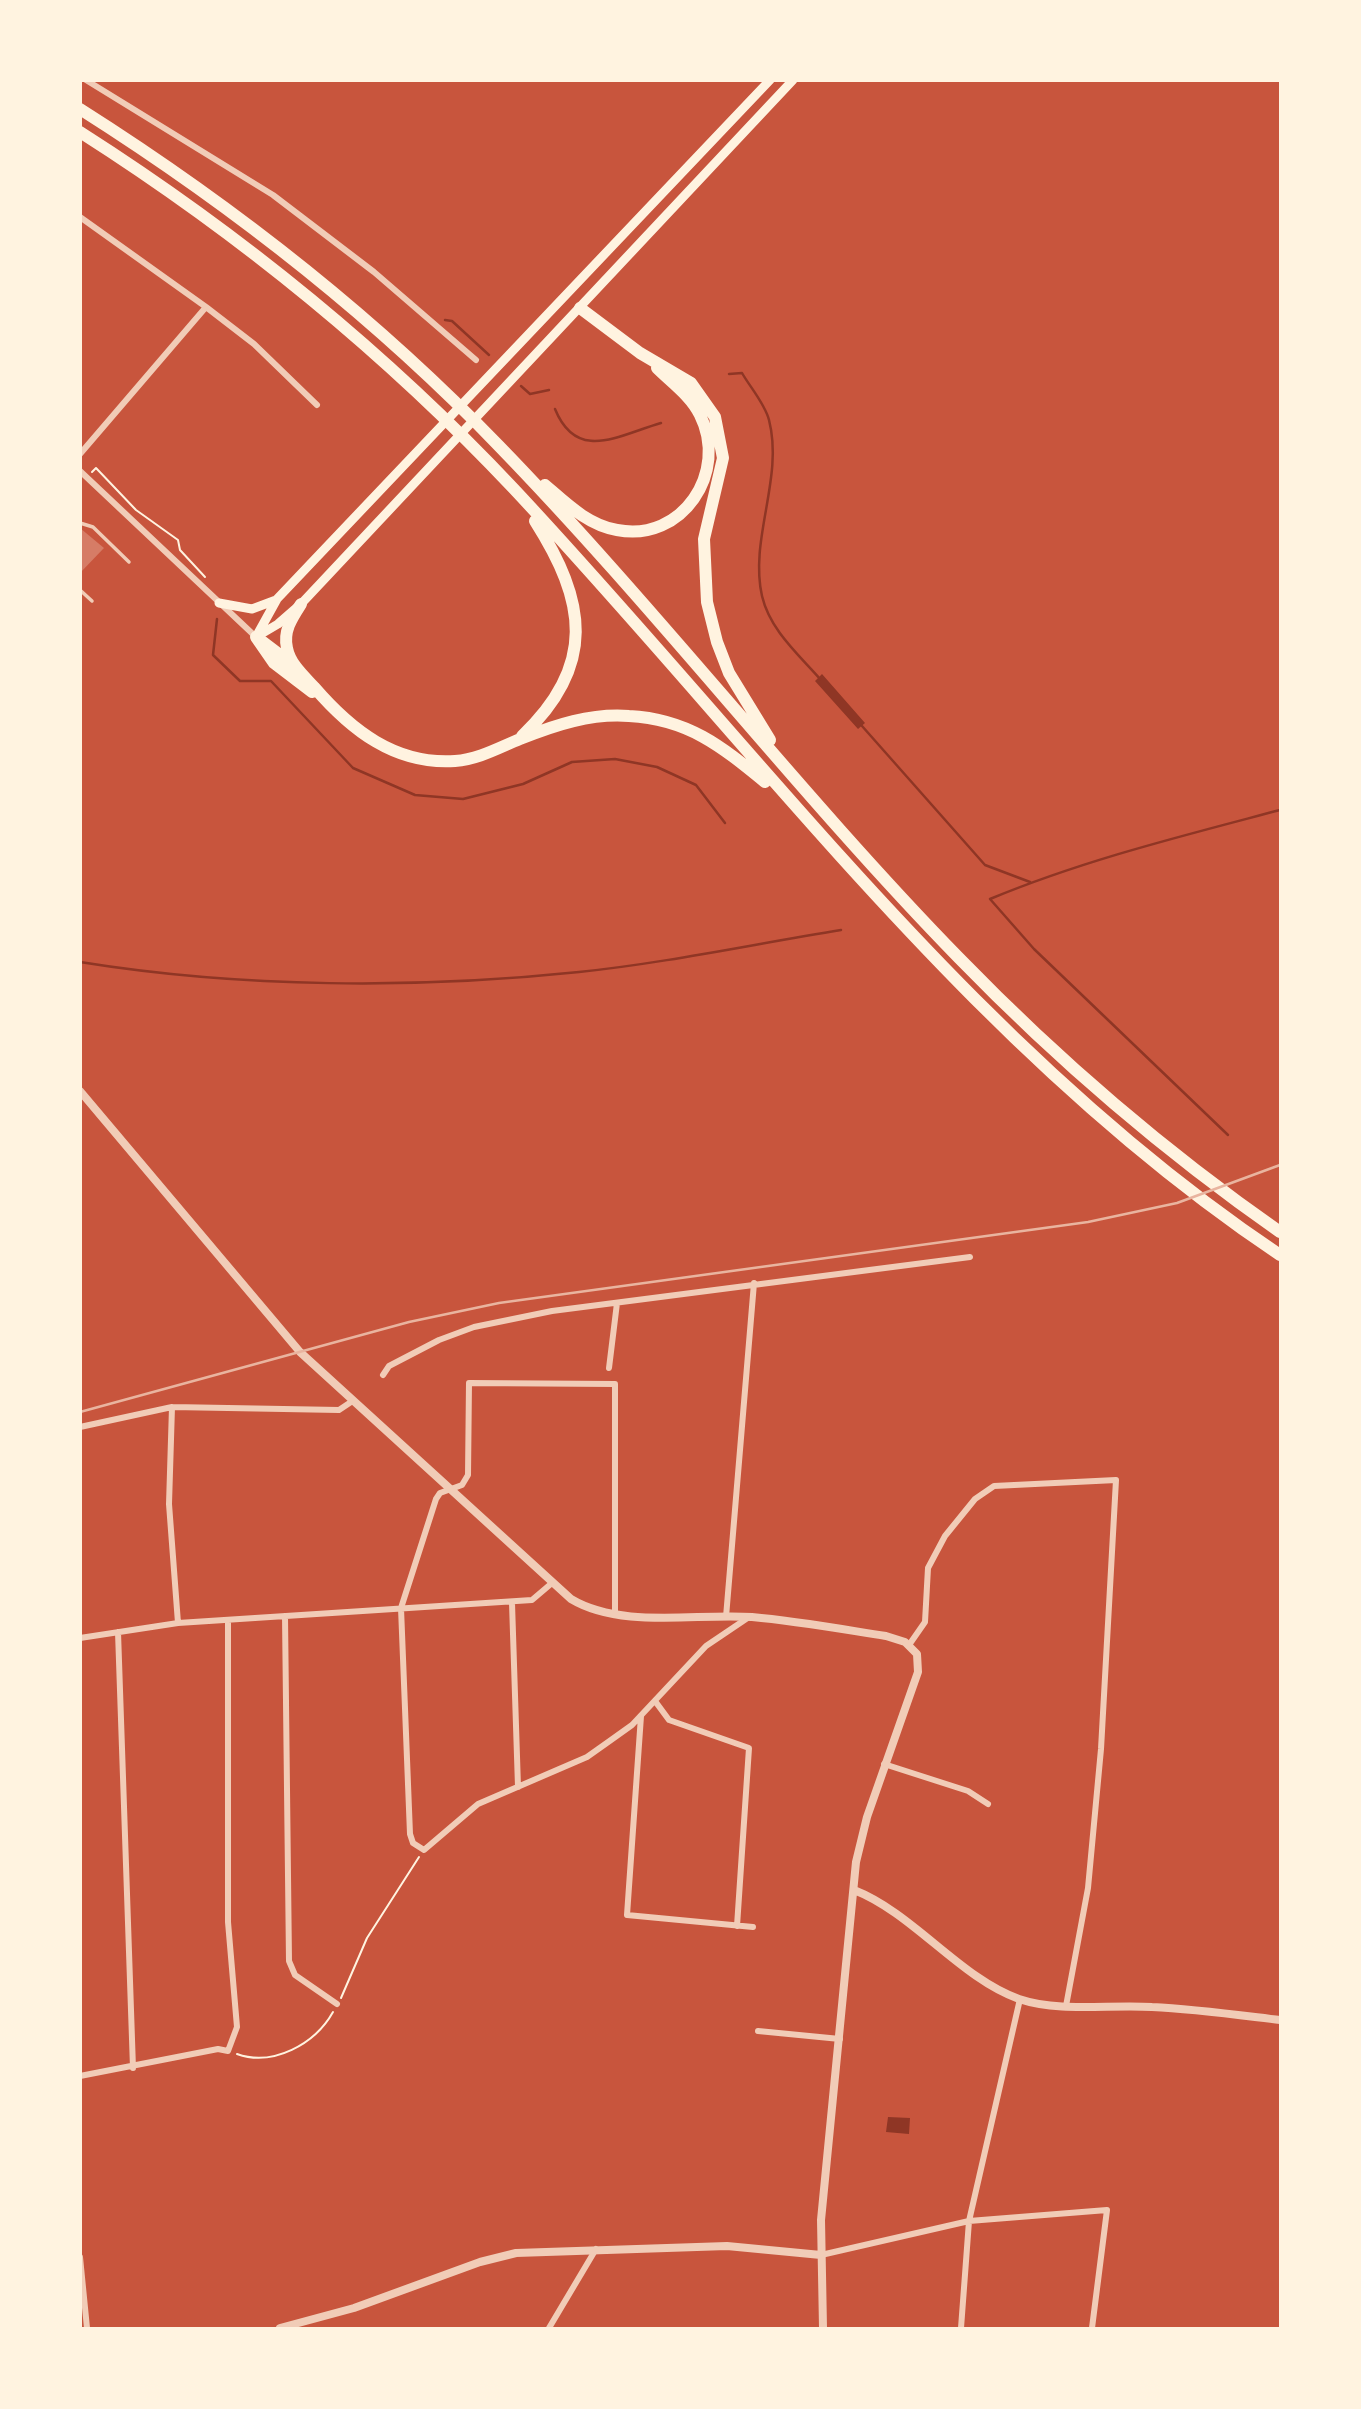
<!DOCTYPE html>
<html>
<head>
<meta charset="utf-8">
<style>
  body { margin:0 }
  #map { position:relative; width:1361px; height:2409px; overflow:hidden; background:#c8553d; font-family:"Asap Condensed",sans-serif }
  canvas { display:block }
  .frame { position:absolute; inset:0; border:82px solid #fff3e0; pointer-events:none }
</style>
</head>
<body>
<div id="map">
<canvas width="1361" height="2409"></canvas>
<div class="frame"></div>
</div>
<script>
const ctx = document.querySelector('canvas').getContext('2d');
ctx.lineJoin = 'round';
function fillPath(path, color) {
  ctx.fillStyle = color;
  ctx.fill(path, 'evenodd');
}
function stroke(path, color, width, dash) {
  ctx.strokeStyle = color;
  ctx.lineWidth = width;
  ctx.lineCap = dash ? 'butt' : 'round';
  ctx.setLineDash(dash || []);
  ctx.stroke(path);
}
const water = new Path2D(`
  M 822,674 L 865,723 L 858,729 L 815,681 Z
  M 888,2117 L 910,2118 L 909,2134 L 886,2132 Z`);
const stream = new Path2D(`
  M 445,320 L 452,321 L 489,355
  M 729,374 L 742,373 C 750,387 765,404 769,420 C 784,478 749,539 762,596 C 770,630 798,654 820,679
  M 521,386 L 530,394 L 549,390
  M 555,409 C 577,463 619,435 661,423
  M 217,619 L 213,655 L 240,681 L 271,681 L 353,768 L 415,795 L 463,799 L 523,784 L 572,762 L 615,759 L 657,767 L 696,785 L 725,823
  M 862,726 L 985,865 L 1030,882
  M 80,962 C 241,988 417,989 579,972 C 666,963 754,944 841,930
  M 1228,1135 L 1034,949 L 990,899 C 1084,860 1182,836 1280,810`);
const building = new Path2D(`
  M 80,528 L 104,548 L 80,573 Z`);
const path = new Path2D(`
  M 92,472 L 96,468 L 136,510 L 178,540 L 180,550 L 205,577
  M 341,1998 L 367,1938 L 419,1857
  M 237,2054 C 273,2067 315,2044 333,2012`);
const service = new Path2D(`
  M 80,523 L 93,527 L 129,562
  M 80,590 L 92,601`);
const minor = new Path2D(`
  M 86,80 L 273,195 L 374,272 L 476,360
  M 80,217 L 206,307
  M 80,454 L 206,307 L 254,344 L 317,405
  M 80,471 L 256,637
  M 609,1368 L 617,1303
  M 383,1375 L 389,1366 L 439,1340 L 474,1327 L 552,1311 L 970,1257
  M 172,1407 L 169,1504 L 178,1623
  M 80,1427 L 172,1407 L 339,1410 L 351,1402
  M 512,1603 L 518,1787
  M 615,1614 L 615,1384 L 469,1383 L 468,1475 L 462,1485 L 440,1493 L 436,1499 L 401,1608 L 410,1834 L 413,1843 L 424,1850 L 478,1804 L 587,1757 L 611,1740 L 632,1725 L 706,1646 L 749,1617
  M 285,1616 L 289,1961 L 295,1975 L 337,2004
  M 726,1617 L 754,1283
  M 118,1632 L 133,2068
  M 80,1638 L 178,1623 L 532,1600 L 552,1583
  M 909,1645 L 925,1622 L 928,1568 L 945,1536 L 975,1499 L 994,1486 L 1116,1480 L 1101,1749 L 1088,1888 L 1066,2006
  M 655,1701 L 669,1720 L 749,1748 L 737,1926
  M 641,1716 L 627,1915 L 753,1927
  M 884,1764 L 968,1791 L 988,1804
  M 758,2031 L 840,2039
  M 80,2076 L 218,2049 L 228,2051 L 237,2027 L 228,1922 L 228,1621
  M 821,2255 L 969,2221 L 1107,2210 L 1092,2328
  M 80,2257 L 87,2328
  M 549,2328 L 596,2249
  M 961,2328 L 969,2221 L 1020,1999`);
const tertiary = new Path2D(`
  M 80,1091 L 300,1352 L 571,1599 C 621,1629 696,1613 752,1617 C 797,1621 841,1629 886,1636 L 905,1642 L 917,1654 L 918,1672 L 867,1817 L 856,1862 L 821,2220 L 823,2328
  M 854,1890 C 913,1913 960,1978 1019,1999 C 1061,2013 1109,2004 1152,2007 C 1195,2009 1238,2015 1280,2020
  M 280,2328 L 354,2308 L 480,2262 L 516,2253 L 727,2246 L 821,2255`);
const secondary = new Path2D(`
  M 219,603 L 252,609 L 276,600
  M 256,637 L 278,624 L 301,604 L 793,80
  M 256,637 L 277,599 L 770,80`);
const motorway = new Path2D(`
  M 80,109 C 233,206 374,316 499,446 C 659,611 799,794 959,958 C 1058,1060 1164,1151 1280,1232
  M 80,132 C 240,234 384,351 514,489 C 762,754 975,1051 1280,1255
  M 580,308 L 640,353 L 691,383 L 715,417 L 723,458 L 704,539 L 707,602 L 717,642 L 729,673 L 770,740
  M 545,485 C 567,504 588,525 617,530 C 682,543 729,472 700,415 C 691,396 671,382 657,368
  M 301,604 C 292,618 283,631 287,648 C 290,664 304,676 314,687 C 351,730 395,765 455,761 C 479,759 498,748 520,739 C 555,725 591,713 629,716 C 688,719 721,746 765,782
  M 256,637 L 274,663 L 312,692
  M 259,639 L 292,664
  M 522,736 C 597,665 586,601 535,521`);
const rail = new Path2D(`
  M 80,1412 L 409,1322 L 499,1303 L 1088,1222 L 1177,1203 L 1280,1165`);
fillPath(water, '#8f3625');
stroke(stream, '#8f3625', 2.5);
fillPath(building, '#d67c66');
stroke(path, '#fff3e0', 2);
stroke(service, '#f1ccb7', 3.5);
stroke(minor, '#f1ccb7', 6);
stroke(tertiary, '#f1ccb7', 8);
stroke(secondary, '#fff3e0', 9);
stroke(motorway, '#fff3e0', 12);
stroke(rail, '#e9b49f', 2.5);
</script>
</body>
</html>
